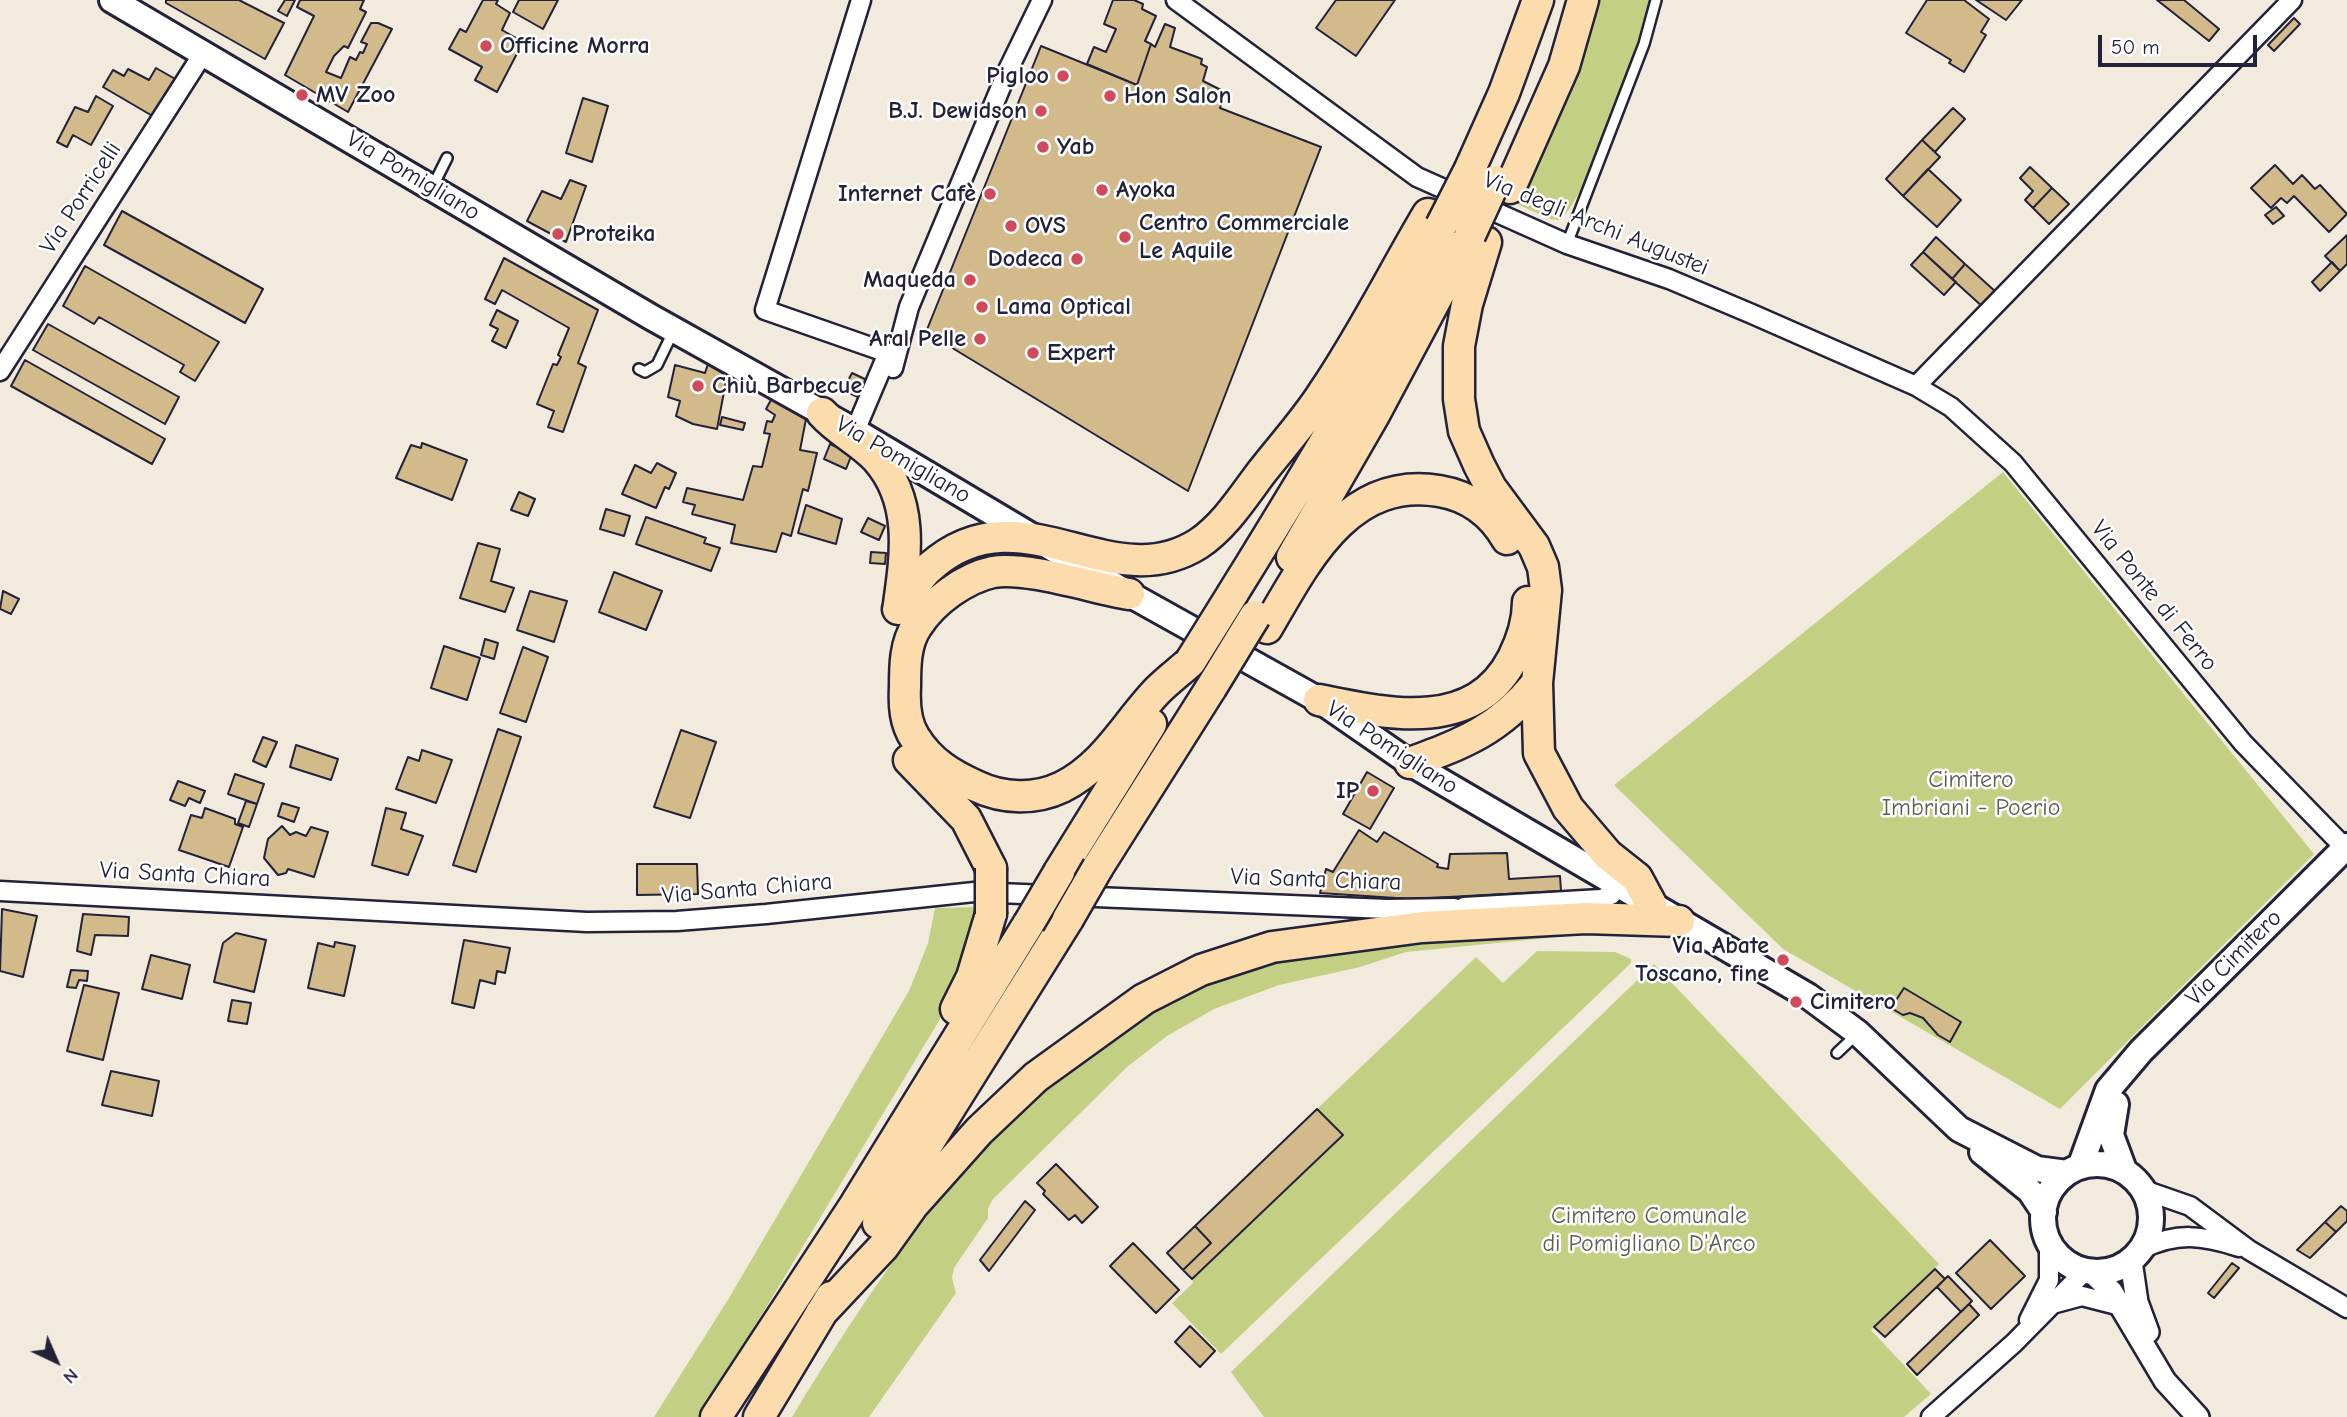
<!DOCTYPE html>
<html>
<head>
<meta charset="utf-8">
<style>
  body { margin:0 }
  #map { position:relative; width:2347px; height:1417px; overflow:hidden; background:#f2eadc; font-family:"Comic Neue",sans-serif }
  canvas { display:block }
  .north { position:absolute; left:21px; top:1326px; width:70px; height:70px; -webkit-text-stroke:5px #fff; paint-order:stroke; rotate:136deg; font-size:19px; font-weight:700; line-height:28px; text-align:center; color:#22223b }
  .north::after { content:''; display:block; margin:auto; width:24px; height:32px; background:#22223b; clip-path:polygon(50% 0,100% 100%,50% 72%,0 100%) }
  .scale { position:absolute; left:2098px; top:35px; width:159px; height:32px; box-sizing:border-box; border:4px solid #22223b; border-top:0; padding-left:9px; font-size:21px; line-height:24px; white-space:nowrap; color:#22223b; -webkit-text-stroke:5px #fff; paint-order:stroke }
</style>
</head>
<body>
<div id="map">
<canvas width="2347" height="1417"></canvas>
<div class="north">N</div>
<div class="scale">50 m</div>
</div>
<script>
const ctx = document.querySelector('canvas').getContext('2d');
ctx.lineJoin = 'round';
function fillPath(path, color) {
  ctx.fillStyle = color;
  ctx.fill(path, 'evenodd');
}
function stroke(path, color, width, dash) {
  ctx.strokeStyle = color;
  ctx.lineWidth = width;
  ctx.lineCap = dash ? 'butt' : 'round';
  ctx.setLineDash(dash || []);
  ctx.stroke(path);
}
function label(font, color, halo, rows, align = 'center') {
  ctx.font = font + ' "Comic Neue",sans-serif';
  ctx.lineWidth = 5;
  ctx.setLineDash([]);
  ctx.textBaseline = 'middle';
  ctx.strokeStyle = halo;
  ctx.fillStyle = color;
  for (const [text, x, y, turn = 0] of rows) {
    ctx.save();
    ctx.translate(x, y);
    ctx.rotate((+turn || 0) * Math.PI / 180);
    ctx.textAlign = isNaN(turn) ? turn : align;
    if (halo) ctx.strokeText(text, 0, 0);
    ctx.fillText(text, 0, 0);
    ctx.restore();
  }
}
const green = new Path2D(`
  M 1595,0 L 1651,0 C 1635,46 1592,192 1560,220 L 1550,219 L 1517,204 Z
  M 2003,472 L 2314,854 L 2060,1109 L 1783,949 L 1614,785 Z
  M 980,907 L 951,1001 L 700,1417 L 654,1417 L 729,1298 L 909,991 L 928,943 L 935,908 Z
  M 1588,929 L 1639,931 L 1641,936 L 1577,935 L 1406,952 L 1360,967 L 1279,985 L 1214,1009 L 1167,1036 L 1127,1067 L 993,1199 L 988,1208 L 988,1218 L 954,1268 L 952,1278 L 956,1293 L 869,1417 L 792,1417 C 906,1231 1045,1023 1267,960 C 1287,954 1309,953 1330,950 C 1415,937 1502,935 1588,929 Z
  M 1537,951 L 1615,952 L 1631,959 L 1631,963 L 1221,1354 L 1172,1303 L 1193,1283 L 1192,1279 L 1342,1136 L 1317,1109 L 1476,957 L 1503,983 Z
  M 1654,964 L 1939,1264 L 1871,1330 L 1931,1394 L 1904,1417 L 1264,1417 L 1231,1372 Z`);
const building = new Path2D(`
  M 239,0 L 284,23 L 265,59 L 166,3 L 166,0 Z
  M 285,0 L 295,0 L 287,16 L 278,11 Z
  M 300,0 L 364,0 L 360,9 L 366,12 L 348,48 L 344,46 L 334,56 L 326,72 L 341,78 L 350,57 L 356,60 L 360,52 L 363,53 L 367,44 L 361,42 L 371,23 L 378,23 L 392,29 L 348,112 L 285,75 L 314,16 L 297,7 Z
  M 483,0 L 498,0 L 496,4 L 510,13 L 502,30 L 523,42 L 497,92 L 475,80 L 482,67 L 449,49 L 460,29 L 466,32 Z
  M 519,0 L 558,0 L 543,29 L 513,12 Z
  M 1113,0 L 1134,0 L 1143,4 L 1142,9 L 1156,16 L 1145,41 L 1151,44 L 1137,85 L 1087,64 L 1094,47 L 1106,52 L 1116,29 L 1104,24 Z
  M 1336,0 L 1395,0 L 1356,56 L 1316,28 Z
  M 1927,0 L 1964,0 L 1989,19 L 1981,32 L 1986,35 L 1964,72 L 1949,63 L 1951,60 L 1906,33 Z
  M 1976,0 L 2022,0 L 2006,20 Z
  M 2157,0 L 2184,0 L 2219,29 L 2209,41 Z
  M 2294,18 L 2300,24 L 2274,51 L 2268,45 Z
  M 1165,24 L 1175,28 L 1170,47 L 1202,59 L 1201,64 L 1207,67 L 1203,81 L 1225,92 L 1220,108 L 1321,147 L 1188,491 L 926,332 L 1041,46 L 1137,85 L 1151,44 L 1155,47 Z
  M 156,68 L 177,80 L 156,118 L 103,87 L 113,70 L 124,76 L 128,69 L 149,80 Z
  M 96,96 L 113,106 L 91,145 L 73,135 L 67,147 L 57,142 L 75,107 L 88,112 Z
  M 583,98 L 608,106 L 592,162 L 566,153 Z
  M 1953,108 L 1965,119 L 1935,152 L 1922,140 Z
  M 1922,140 L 1940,157 L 1903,196 L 1886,179 Z
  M 2275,165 L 2293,184 L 2302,175 L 2315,189 L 2320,185 L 2347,214 L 2329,232 L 2294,196 L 2287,203 L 2281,198 L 2271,208 L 2251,188 Z
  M 2030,167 L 2052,188 L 2033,208 L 2025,200 L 2033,191 L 2020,178 Z
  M 1928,169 L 1961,200 L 1937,227 L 1903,196 Z
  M 570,180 L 586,186 L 566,242 L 527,221 L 542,191 L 561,199 Z
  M 2052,188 L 2069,204 L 2049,224 L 2033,208 Z
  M 2276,207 L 2284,216 L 2273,224 L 2265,215 Z
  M 122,211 L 263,289 L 245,323 L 104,245 Z
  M 2347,235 L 2347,264 L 2340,271 L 2325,256 Z
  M 1936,237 L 1965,264 L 1952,279 L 1923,252 Z
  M 1923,252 L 1956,282 L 1944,295 L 1911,265 Z
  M 504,258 L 598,310 L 578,363 L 586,367 L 563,432 L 548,427 L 554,411 L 537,404 L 553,364 L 557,365 L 561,357 L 558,355 L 569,328 L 502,290 L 495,304 L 485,299 Z
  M 2332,262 L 2340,271 L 2320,291 L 2312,282 Z
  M 1965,264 L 1997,293 L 1984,308 L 1952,279 Z
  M 85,266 L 219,342 L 195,381 L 180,372 L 184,365 L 99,317 L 94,324 L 63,306 Z
  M 497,310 L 518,321 L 506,348 L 492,341 L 498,329 L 490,325 Z
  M 48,324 L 179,397 L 165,424 L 33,350 Z
  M 25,360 L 165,439 L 152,464 L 11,386 Z
  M 708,364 L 727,376 L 717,429 L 693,424 L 676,416 L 680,401 L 668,397 L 675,365 L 705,373 Z
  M 852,373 L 867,380 L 860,398 L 843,390 Z
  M 772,398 L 806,419 L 800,450 L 817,453 L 808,491 L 803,489 L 791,536 L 782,533 L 776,552 L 731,543 L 735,525 L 692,514 L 695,505 L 683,502 L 687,488 L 743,500 L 753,466 L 762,467 L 770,434 L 764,433 L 767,421 L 772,422 L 775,415 L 766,409 Z
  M 722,417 L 745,423 L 743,430 L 720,425 Z
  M 422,443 L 467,460 L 452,500 L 396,478 L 411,445 L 421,448 Z
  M 830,444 L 852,454 L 846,469 L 824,459 Z
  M 657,463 L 676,473 L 669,489 L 665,487 L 656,508 L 622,494 L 635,465 L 651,473 Z
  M 519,492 L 535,499 L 528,516 L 511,510 Z
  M 806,505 L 842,519 L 836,544 L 798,533 Z
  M 606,509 L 630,516 L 624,536 L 600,529 Z
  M 646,517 L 706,538 L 704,543 L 720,548 L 711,571 L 636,544 Z
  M 868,518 L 885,526 L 879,540 L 861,532 Z
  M 478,543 L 500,549 L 491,581 L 514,588 L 505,612 L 460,598 Z
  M 871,552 L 886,553 L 885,564 L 870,563 Z
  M 614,572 L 662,591 L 646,630 L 599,612 Z
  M 3,591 L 19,599 L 11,614 L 0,609 Z
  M 530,591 L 567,601 L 554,642 L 517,630 Z
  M 485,639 L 498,643 L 494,659 L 481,655 Z
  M 444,646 L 480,658 L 467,700 L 431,688 Z
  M 523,647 L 548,657 L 526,722 L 500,713 Z
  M 498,729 L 521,737 L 476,872 L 453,865 Z
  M 681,730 L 716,742 L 690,818 L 654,807 Z
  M 263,737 L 277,742 L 266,767 L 253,761 Z
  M 296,745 L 338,759 L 331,780 L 290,767 Z
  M 422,750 L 452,760 L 436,803 L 396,789 L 408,757 L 419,761 Z
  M 1367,772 L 1394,788 L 1370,829 L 1343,814 Z
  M 235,774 L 264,784 L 257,804 L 228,794 Z
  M 178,781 L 205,791 L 200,803 L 189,798 L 185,806 L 170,800 Z
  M 246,801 L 257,804 L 249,827 L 238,823 Z
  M 282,803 L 299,808 L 294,822 L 278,816 Z
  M 205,808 L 235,819 L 235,824 L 243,827 L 229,867 L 179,850 L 191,815 L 202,818 Z
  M 386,808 L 406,813 L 401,829 L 423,836 L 408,875 L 372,865 Z
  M 282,826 L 290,835 L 296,832 L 306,836 L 311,827 L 328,832 L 314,877 L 288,869 L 286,873 L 278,875 L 264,858 L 268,839 Z
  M 1359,830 L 1377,842 L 1384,832 L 1438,864 L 1437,867 L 1448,869 L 1450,854 L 1507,853 L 1509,879 L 1560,876 L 1561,891 L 1411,899 L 1320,893 L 1326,869 L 1333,872 Z
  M 637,864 L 697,864 L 698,894 L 637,895 Z
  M 2,909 L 37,916 L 23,977 L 0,971 Z
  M 83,914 L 129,917 L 128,936 L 95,935 L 91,955 L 77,951 Z
  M 236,933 L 266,940 L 254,992 L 214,982 L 223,943 Z
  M 464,940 L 510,948 L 505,973 L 497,971 L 495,984 L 480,980 L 474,1008 L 452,1003 Z
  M 335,942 L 355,946 L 344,996 L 308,988 L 318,943 L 334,947 Z
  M 151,955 L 190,965 L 182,999 L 142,989 Z
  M 71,970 L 88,971 L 87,981 L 79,980 L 76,988 L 67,987 Z
  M 84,985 L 119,993 L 103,1060 L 67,1051 Z
  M 1904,988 L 1961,1022 L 1950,1042 L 1938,1035 L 1923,1018 L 1910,1013 L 1903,1015 L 1891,1008 Z
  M 232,1000 L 251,1003 L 247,1024 L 228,1021 Z
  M 111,1071 L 159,1081 L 152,1116 L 102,1105 Z
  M 1317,1109 L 1343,1135 L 1192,1279 L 1183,1270 L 1211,1243 L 1195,1226 Z
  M 1056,1164 L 1098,1207 L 1082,1223 L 1075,1215 L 1069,1220 L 1043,1194 L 1045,1191 L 1037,1183 Z
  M 1025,1201 L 1035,1210 L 989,1271 L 980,1260 Z
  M 2341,1206 L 2347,1211 L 2347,1221 L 2336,1232 L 2325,1222 Z
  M 2325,1222 L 2336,1232 L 2310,1258 L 2297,1250 Z
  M 1195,1226 L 1211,1243 L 1183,1270 L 1167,1253 Z
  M 1990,1240 L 2025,1276 L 1991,1309 L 1956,1273 Z
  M 1133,1243 L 1179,1290 L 1156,1313 L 1110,1266 Z
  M 2232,1263 L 2239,1268 L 2214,1298 L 2208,1293 Z
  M 1935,1269 L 1945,1279 L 1885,1337 L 1874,1327 Z
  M 1948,1276 L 1972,1301 L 1961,1312 L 1937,1287 Z
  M 1969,1304 L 1979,1315 L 1917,1375 L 1907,1364 Z
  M 1190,1326 L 1215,1351 L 1200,1367 L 1175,1342 Z`);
const service = new Path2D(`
  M 433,186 L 447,158
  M 1567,244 L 1644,44 L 1656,0
  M 639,369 L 645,372 L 657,365 L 673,332
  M 1837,1053 L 1857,1034`);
const minor = new Path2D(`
  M 1176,0 L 1417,177 L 1567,244 L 1669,279 L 1752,314 L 1916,386 L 1951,407 L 2013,463 L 2243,743 L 2347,850
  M 893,368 L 909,307 L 1008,70 L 1042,0
  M 0,371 L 204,52
  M 1916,386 L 2292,0
  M 855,431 L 888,353 L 765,310 L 861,0
  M 0,891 L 587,922 L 677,921 L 766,914 L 974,892 L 1387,909 L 1454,908 L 1480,917
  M 1464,907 L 1601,899 L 1611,895 L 1617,886
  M 2144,1190 L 2190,1206 L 2249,1250 L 2347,1308
  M 2142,1249 C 2177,1232 2202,1235 2239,1247
  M 2056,1303 L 2082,1296 L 2121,1306
  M 2029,1320 L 2049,1280 L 2049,1243
  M 1931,1417 L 2014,1343 L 2085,1271`);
const tertiary = new Path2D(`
  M 2131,1261 L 2137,1302 L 2148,1332
  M 2092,1272 L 2112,1292 L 2165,1381 L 2198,1417`);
const secondary = new Path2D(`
  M 112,0 L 651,317 L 855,431 L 1129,594 L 1319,700 L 1410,763 L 1808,996 L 1858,1033 L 1959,1129 L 2037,1169 L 2067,1173
  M 2116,1104 L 2111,1135 L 2124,1170
  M 1982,1152 L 2030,1191 L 2044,1212
  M2043 1218a54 54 0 1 1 108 0a54 54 0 1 1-108 0Z
  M 2080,1167 L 2108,1090 L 2141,1051 L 2347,846`);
const trunk = new Path2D(`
  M 1470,169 L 1504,93 L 1538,0
  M 1510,188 L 1564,66 L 1583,0
  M 1486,242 L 1467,304 L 1459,346 L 1459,399 L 1464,431 L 1479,465 L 1491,488 L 1534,546 L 1543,567 L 1546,590 L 1537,683 L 1539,753 L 1568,808 L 1608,855 L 1637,878 L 1651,904
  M 822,413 C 838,431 860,441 876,458 C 914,500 906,554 899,604
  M 1292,557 L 1374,415 L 1470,235
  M 1233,593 C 1307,473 1381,354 1441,226
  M 1129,594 C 1093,588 1026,566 993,572 C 965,578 933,601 917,626 C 905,643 905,667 905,687 C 904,705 905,723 915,738 C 930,762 951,775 976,786 C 1003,799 1035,800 1062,787 C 1106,765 1126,723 1158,690 C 1168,680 1180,671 1190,662
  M 898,609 C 908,595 917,578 930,567 C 1021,486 1109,600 1198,544 C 1224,527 1243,497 1261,473 C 1282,446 1305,421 1323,393 C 1362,336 1393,273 1428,214
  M 1267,628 C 1306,561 1348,476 1439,491 C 1469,496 1492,513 1507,539
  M 1319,700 C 1387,714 1474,734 1513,658 C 1522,640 1528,622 1528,602
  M 909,760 L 966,819 L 991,868
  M 1410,763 C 1464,743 1499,730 1537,683
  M 1098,867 L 1211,688
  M 1059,872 L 1151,724
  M 956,1009 L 972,977 L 991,914
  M 878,1223 L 1068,919
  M 821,1313 L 883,1247 L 913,1205 L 979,1131 L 1036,1077 L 1144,999 L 1201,970 L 1272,947 L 1422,927 L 1586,918 L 1679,921
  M 716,1417 L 855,1205 L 1029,923
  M 759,1417 L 831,1297`);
const trunkBridge = new Path2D(`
  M 1441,226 L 1470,169
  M 1470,235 L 1495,181
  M 1190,662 L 1233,593
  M 1211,688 L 1255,616
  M 991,914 L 991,868
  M 1068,919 L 1098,867
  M 1029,923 L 1059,872`);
const markers = [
  [486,46,7,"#d1495b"],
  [1063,76,7,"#d1495b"],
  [302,95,7,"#d1495b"],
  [1110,96,7,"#d1495b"],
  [1041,111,7,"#d1495b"],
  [1043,147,7,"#d1495b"],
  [1102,190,7,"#d1495b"],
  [990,194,7,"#d1495b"],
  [1011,226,7,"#d1495b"],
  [558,234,7,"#d1495b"],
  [1125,237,7,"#d1495b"],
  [1077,259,7,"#d1495b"],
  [970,280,7,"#d1495b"],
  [982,307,7,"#d1495b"],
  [980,339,7,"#d1495b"],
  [1033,353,7,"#d1495b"],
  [698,386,7,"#d1495b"],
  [1373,791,7,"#d1495b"],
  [1783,960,7,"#d1495b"],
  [1796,1002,7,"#d1495b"]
];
const poiNames = [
  ["Officine Morra",500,46],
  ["Pigloo",1049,76,"right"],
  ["MV Zoo",316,95],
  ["Hon Salon",1124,96],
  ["B.J. Dewidson",1027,111,"right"],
  ["Yab",1057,147],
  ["Ayoka",1116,190],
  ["Internet Cafè",976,194,"right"],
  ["Centro Commerciale",1139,223],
  ["Le Aquile",1139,251],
  ["OVS",1025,226],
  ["Proteika",572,234],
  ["Dodeca",1063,259,"right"],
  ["Maqueda",956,280,"right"],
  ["Lama Optical",996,307],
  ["Aral Pelle",966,339,"right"],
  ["Expert",1047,353],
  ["Chiù Barbecue",712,386],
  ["IP",1359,791,"right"],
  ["Via Abate",1769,946,"right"],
  ["Toscano, fine",1769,974,"right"],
  ["Cimitero",1810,1002]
];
const streetNames = [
  ["Via Pomigliano",413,176,31],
  ["Via Porricelli",81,198,-57],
  ["Via degli Archi Augustei",1596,224,22],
  ["Via Pomigliano",903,460,30],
  ["Via Ponte di Ferro",2154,596,51],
  ["Via Pomigliano",1392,748,33],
  ["Via Santa Chiara",185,875,3],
  ["Via Santa Chiara",1316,880,2],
  ["Via Santa Chiara",747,889,-5],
  ["Via Cimitero",2234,958,-45]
];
const parkNames = [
  ["Cimitero",1971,780],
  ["Imbriani - Poerio",1971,808],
  ["Cimitero Comunale",1649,1216],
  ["di Pomigliano D'Arco",1649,1244]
];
fillPath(green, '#c3d084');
fillPath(building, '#d3ba8a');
stroke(building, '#22223b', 2);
stroke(service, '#22223b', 14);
stroke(minor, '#22223b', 23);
stroke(tertiary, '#22223b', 26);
stroke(secondary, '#22223b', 30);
stroke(trunk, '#22223b', 35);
stroke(service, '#fff', 9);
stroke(minor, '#fff', 18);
stroke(tertiary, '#fff', 21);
stroke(secondary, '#fff', 24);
stroke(trunk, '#fcdcac', 30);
stroke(trunkBridge, '#22223b', 35, []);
stroke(trunkBridge, '#fcdcac', 30);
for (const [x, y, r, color] of markers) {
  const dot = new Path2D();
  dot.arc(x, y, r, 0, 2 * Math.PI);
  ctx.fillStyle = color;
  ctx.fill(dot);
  stroke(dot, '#fff', 2.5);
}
label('bold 24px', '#22223b', '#fff', poiNames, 'left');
label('24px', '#22223b', '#fff', streetNames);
label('24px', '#5a5f55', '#fff', parkNames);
</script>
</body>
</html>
